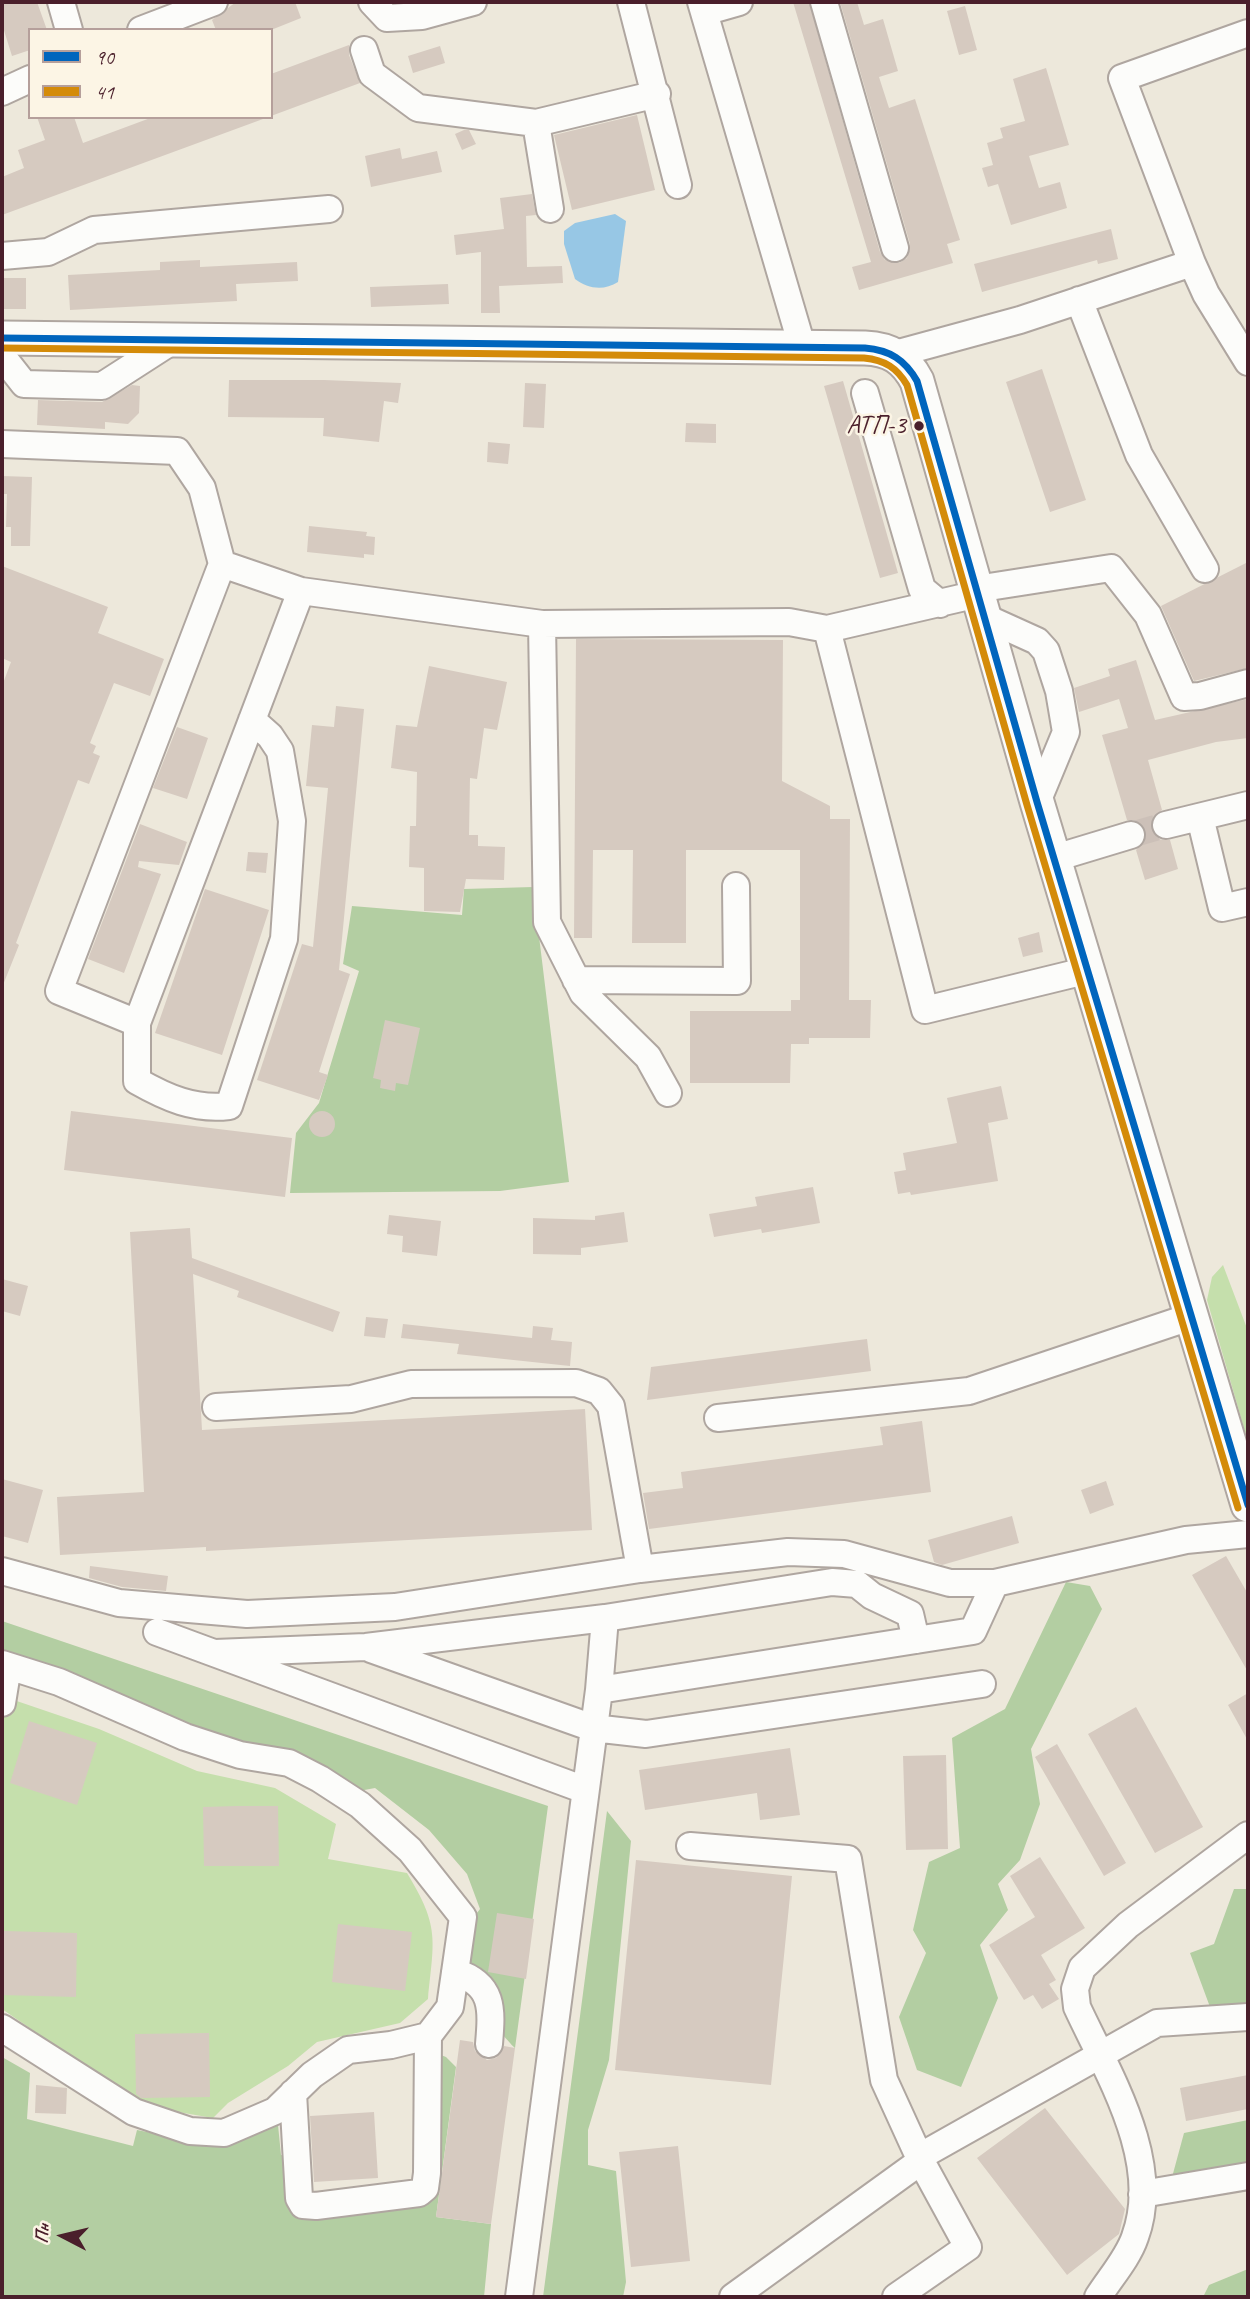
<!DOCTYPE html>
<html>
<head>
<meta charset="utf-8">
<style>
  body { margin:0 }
  #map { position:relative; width:1250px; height:2299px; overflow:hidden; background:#ede8db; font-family:Caveat,sans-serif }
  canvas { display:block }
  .frame { position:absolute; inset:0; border:4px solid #4a1f2b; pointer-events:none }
  .legend { position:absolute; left:28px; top:28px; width:245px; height:91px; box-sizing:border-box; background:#fcf5e5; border:2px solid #b59f9b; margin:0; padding:9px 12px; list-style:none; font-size:21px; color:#4a1f2b }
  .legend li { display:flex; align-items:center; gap:14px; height:35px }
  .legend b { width:35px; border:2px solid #b59f9b }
  .north { position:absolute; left:28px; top:2201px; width:70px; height:70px; -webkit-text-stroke:5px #fcf5e5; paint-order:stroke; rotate:277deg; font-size:19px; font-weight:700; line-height:28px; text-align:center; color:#4a1f2b }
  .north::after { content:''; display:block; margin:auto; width:24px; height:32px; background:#4a1f2b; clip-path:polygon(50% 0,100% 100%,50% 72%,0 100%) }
</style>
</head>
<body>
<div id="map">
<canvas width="1250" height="2299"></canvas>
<div class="frame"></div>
<ul class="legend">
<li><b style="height:9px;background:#0065bd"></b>90</li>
<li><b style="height:9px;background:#d48b09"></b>41</li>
</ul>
<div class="north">Пн</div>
</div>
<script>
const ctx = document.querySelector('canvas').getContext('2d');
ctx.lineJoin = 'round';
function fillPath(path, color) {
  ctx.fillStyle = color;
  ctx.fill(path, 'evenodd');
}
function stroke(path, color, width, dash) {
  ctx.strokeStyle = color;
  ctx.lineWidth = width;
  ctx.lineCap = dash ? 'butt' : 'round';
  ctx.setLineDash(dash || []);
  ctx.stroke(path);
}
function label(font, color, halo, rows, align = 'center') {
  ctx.font = font + ' Caveat,sans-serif';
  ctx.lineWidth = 5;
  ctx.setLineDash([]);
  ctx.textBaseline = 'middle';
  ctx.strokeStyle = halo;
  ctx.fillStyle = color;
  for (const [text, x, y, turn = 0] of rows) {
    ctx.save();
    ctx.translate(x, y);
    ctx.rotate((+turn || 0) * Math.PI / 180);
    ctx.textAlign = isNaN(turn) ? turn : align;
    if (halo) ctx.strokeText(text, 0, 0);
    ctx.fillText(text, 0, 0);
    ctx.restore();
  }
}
const green = new Path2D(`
  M 1223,1265 L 1248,1331 L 1248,1442 L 1207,1300 L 1212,1277 Z
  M 2,1696 L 99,1729 L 197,1771 L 275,1788 L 336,1824 L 328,1859 L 407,1873 C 440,1927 434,1939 428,1999 L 400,2023 L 317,2042 L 288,2066 L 228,2103 L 213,2118 L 143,2106 L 2,2009 Z`);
const forest = new Path2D(`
  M 533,887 L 569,1182 L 500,1191 L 290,1193 L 296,1133 L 319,1103 L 359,971 L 343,964 L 352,906 L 462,915 L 464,889 Z
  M 1066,1582 L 1090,1586 L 1102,1609 L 1031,1749 L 1040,1804 L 1020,1860 L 998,1884 L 1008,1910 L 980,1945 L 998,1998 L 961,2087 L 917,2070 L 899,2017 L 926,1953 L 913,1930 L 929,1862 L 960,1848 L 952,1738 L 1005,1709 Z
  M 2,1621 L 548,1806 L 515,2048 C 483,2016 445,1950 480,1909 L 467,1874 L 429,1830 L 375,1788 L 343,1794 L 235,1745 L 2,1655 Z
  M 607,1811 L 631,1841 L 609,2060 L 588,2130 L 588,2165 L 616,2171 L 626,2282 L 623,2297 L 543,2297 Z
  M 1234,1889 L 1248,1889 L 1248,2006 L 1210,2007 L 1190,1953 L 1214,1944 Z
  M 428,2050 L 446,2057 L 456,2067 L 436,2217 L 491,2224 L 484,2297 L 2,2297 L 2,2057 L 30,2073 L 27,2119 L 133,2146 L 137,2130 L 192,2141 L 277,2115 L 281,2155 L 293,2157 L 296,2198 L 421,2197 Z
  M 1248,2120 L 1248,2171 L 1171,2181 L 1184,2133 Z
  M 1248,2269 L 1248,2297 L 1203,2297 L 1209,2285 Z`);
const water = new Path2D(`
  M 615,214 L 626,221 L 618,282 C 604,291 588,289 575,279 L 564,244 L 564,231 L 575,223 Z`);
const building = new Path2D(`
  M 2,2 L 37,2 L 47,30 L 30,30 L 30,50 L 12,56 L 2,24 Z
  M 236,2 L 295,2 L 301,18 L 271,30 L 216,30 L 212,20 Z
  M 793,2 L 809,2 L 880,252 L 885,260 L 899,263 L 907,258 L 910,244 L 840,2 L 857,2 L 864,25 L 883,19 L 898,71 L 879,77 L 889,108 L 915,99 L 960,240 L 947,244 L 953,263 L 859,290 L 852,267 L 871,262 Z
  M 965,6 L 977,50 L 959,55 L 947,11 Z
  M 349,45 L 349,55 L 360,83 L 271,116 L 271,74 Z
  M 440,46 L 445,63 L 413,73 L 408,56 Z
  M 1046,68 L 1069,145 L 1029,156 L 1039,188 L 1060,182 L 1067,208 L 1011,225 L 998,184 L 988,187 L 982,168 L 993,165 L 987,143 L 1003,138 L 1000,128 L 1025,121 L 1013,79 Z
  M 637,115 L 655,190 L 572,210 L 554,135 Z
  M 37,117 L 74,117 L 83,143 L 153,117 L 263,119 L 2,215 L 2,177 L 24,168 L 18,150 L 45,140 Z
  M 464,130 L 469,130 L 476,144 L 462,150 L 455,134 Z
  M 400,148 L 402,159 L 437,151 L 442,172 L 371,187 L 365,156 Z
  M 532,194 L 536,215 L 526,216 L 527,267 L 562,266 L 563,283 L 499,286 L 500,313 L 481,313 L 481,252 L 456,255 L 454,235 L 504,229 L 500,198 Z
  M 1111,229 L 1118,259 L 1098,264 L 1097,260 L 982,292 L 974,264 Z
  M 200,260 L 200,267 L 297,262 L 298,281 L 236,284 L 237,301 L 70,310 L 68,275 L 160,270 L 160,262 Z
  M 2,278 L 26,278 L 26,309 L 2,309 Z
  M 448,284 L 449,304 L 371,307 L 370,287 Z
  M 1042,369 L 1086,500 L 1050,512 L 1006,382 Z
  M 229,380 L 324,380 L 401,383 L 398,403 L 384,401 L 379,442 L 323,436 L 324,418 L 228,417 Z
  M 843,381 L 898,573 L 880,578 L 824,386 Z
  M 525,383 L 546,384 L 544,428 L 523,427 Z
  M 132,385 L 140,386 L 139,413 L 128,424 L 105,422 L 105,429 L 37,425 L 38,400 L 102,402 Z
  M 686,423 L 716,424 L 716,443 L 685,442 Z
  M 488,442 L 510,444 L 508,464 L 487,462 Z
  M 2,476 L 32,477 L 30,546 L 11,546 L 11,527 L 6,527 L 7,494 L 2,494 Z
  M 309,526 L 367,532 L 366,536 L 375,537 L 374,555 L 364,554 L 364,558 L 307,552 Z
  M 1248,562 L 1248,668 L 1194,681 L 1161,606 Z
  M 2,566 L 108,607 L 98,633 L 164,659 L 150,696 L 114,683 L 90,743 L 96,746 L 93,753 L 100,756 L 89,784 L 78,780 L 16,943 L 19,945 L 3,985 L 2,686 L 11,662 L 2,658 Z
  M 576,639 L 783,640 L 782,781 L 830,806 L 830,819 L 850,819 L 849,1000 L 871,1000 L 870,1038 L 809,1038 L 809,1044 L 791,1044 L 790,1083 L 690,1083 L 690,1011 L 791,1011 L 791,1000 L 800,1000 L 800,850 L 686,850 L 686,943 L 632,943 L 633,850 L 593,850 L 592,938 L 574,938 Z
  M 1136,660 L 1155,720 L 1248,699 L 1248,738 L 1216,742 L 1148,760 L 1162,810 L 1151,820 L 1151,829 L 1161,840 L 1170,840 L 1178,869 L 1145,880 L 1136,850 L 1146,839 L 1146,830 L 1135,820 L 1127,820 L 1102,735 L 1128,728 L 1119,699 L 1079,712 L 1074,688 L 1110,676 L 1108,669 Z
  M 429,666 L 507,682 L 497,730 L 484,728 L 477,779 L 470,778 L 469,835 L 478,835 L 478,846 L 505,847 L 504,880 L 466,879 L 460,912 L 424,911 L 424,868 L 409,867 L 410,826 L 416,826 L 417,772 L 391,768 L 396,725 L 417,727 Z
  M 336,706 L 364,709 L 339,970 L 350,974 L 319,1072 L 328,1075 L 319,1100 L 257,1080 L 302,944 L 313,947 L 328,788 L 306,786 L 312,725 L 334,727 Z
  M 177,727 L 208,738 L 187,799 L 153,788 Z
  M 140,824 L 187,842 L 179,865 L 139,861 L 138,867 L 161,874 L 124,973 L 88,959 Z
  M 248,852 L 268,853 L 266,873 L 246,871 Z
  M 205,889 L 269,910 L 222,1055 L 155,1033 Z
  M 1039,932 L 1043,952 L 1023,957 L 1018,938 Z
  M 385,1020 L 420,1028 L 408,1085 L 396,1083 L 395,1091 L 380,1088 L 381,1080 L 373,1078 Z
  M 1001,1086 L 1008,1119 L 988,1123 L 998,1181 L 911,1195 L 910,1192 L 898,1194 L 894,1172 L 906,1170 L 903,1153 L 957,1143 L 947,1098 Z
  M 71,1111 L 292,1138 L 285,1197 L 64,1170 Z
  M309 1124a13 13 0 1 1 26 0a13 13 0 1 1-26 0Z
  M 813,1187 L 820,1223 L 762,1233 L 761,1229 L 714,1237 L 709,1214 L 757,1206 L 755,1197 Z
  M 624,1212 L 628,1242 L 581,1248 L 581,1255 L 533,1254 L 533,1218 L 595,1220 L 595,1216 Z
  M 389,1215 L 441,1221 L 437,1256 L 402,1252 L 403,1236 L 387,1234 Z
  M 190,1228 L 192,1258 L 340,1312 L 333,1332 L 237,1297 L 239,1291 L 193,1274 L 202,1430 L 585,1409 L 592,1530 L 206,1551 L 206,1547 L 60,1555 L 57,1497 L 144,1492 L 130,1232 Z
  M 2,1279 L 28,1286 L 20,1316 L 2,1311 Z
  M 366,1317 L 388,1319 L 385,1338 L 364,1336 Z
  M 403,1324 L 532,1338 L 533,1326 L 553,1328 L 551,1340 L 572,1342 L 570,1366 L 457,1354 L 459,1344 L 401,1338 Z
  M 867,1339 L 871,1371 L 647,1400 L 651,1367 Z
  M 922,1421 L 931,1492 L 649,1529 L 643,1493 L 683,1488 L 681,1472 L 883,1445 L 880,1427 Z
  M 2,1479 L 43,1490 L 28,1543 L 2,1536 Z
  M 1106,1481 L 1114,1505 L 1090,1514 L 1081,1490 Z
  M 1012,1516 L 1019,1543 L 942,1565 L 934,1562 L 928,1540 Z
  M 1226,1556 L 1248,1594 L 1248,1672 L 1192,1575 Z
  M 90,1566 L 168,1576 L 166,1591 L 122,1587 L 89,1578 Z
  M 1248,1693 L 1248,1741 L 1228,1705 Z
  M 1136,1707 L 1203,1827 L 1155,1853 L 1088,1734 Z
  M 29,1721 L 97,1743 L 77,1805 L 10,1783 Z
  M 1057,1744 L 1126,1863 L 1104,1876 L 1035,1757 Z
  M 790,1748 L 800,1815 L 760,1820 L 757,1793 L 645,1810 L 639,1770 Z
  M 946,1755 L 948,1849 L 906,1850 L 903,1756 Z
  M 237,1806 L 278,1806 L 279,1866 L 204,1866 L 203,1807 Z
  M 1040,1857 L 1085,1928 L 1041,1955 L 1056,1980 L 1049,1984 L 1059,1999 L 1042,2009 L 1033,1995 L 1024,2000 L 989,1945 L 1035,1917 L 1010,1876 Z
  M 636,1860 L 792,1876 L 771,2085 L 615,2070 Z
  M 497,1913 L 534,1919 L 526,1979 L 488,1972 Z
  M 338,1924 L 412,1932 L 405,1991 L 332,1982 Z
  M 4,1931 L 77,1933 L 76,1997 L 2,1995 Z
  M 209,2033 L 210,2097 L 141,2098 L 136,2094 L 135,2034 Z
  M 460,2040 L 473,2042 L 475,2051 L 487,2060 L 496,2058 L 504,2046 L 515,2048 L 491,2224 L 436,2217 Z
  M 1248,2075 L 1248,2109 L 1186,2121 L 1180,2088 Z
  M 36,2085 L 67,2088 L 66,2114 L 35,2113 Z
  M 1045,2108 L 1125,2209 L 1119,2234 L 1067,2275 L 977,2158 Z
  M 374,2112 L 378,2178 L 314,2182 L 310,2116 Z
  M 678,2146 L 690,2261 L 631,2267 L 619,2152 Z`);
const minorTunnel = new Path2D(`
  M 1131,835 L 1166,825`);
const minor = new Path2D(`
  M 61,2 L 69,30
  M 372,2 L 387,18 L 422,16 L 473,2
  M 631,2 L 678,185
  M 701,2 L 802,346
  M 824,2 L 895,248
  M 704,12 L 739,2
  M 141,30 L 214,2
  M 1248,33 L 1122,78 L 1192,263 L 1206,294 L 1248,362
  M 364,50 L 372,74 L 418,108 L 536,123 L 657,94
  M 2,92 L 30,79
  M 536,123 L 550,209
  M 2,256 L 48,252 L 94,230 L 329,209
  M 1079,300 L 1139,455 L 1205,569
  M 895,354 L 1020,320 L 1192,263
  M 2,356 L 24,384 L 102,386 L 175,339
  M 865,393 L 922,589 L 940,604
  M 2,444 L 177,451 L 202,488 L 222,564 L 301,591 L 542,624 L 789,622 L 827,629 L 978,594
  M 976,589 L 1111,568 L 1148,615 L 1184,697 L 1200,696 L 1248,683
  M 984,617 L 1037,641 L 1046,651 L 1059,691 L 1066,732 L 1037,802
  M 542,624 L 547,922 L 583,993 L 648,1057 L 668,1093
  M 827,629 L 925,1010 L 1089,970
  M 252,720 L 270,736 L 280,751 L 292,821 L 284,939 L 229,1106 C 194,1110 167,1098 137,1081 L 137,1023 L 301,591
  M 1200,817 L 1222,908 L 1248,902
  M 1166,825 L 1248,805
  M 1055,858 L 1131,835
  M 576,980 L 737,981 L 736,886
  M 137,1023 L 59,991 L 222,564
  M 216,1407 L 351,1399 L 411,1384 L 576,1383 L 599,1391 L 611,1406 L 640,1569
  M 718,1418 L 969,1391 L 1193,1316
  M 2,1571 L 119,1603 L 247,1614 L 395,1607 L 640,1569 L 788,1552 L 844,1554 L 950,1583 L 995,1583 L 1186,1540 L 1248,1534
  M 157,1632 L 585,1790
  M 371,1649 L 593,1728 L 646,1734 L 982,1684
  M 215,1653 L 366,1647 L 605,1618 L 832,1582 L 857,1584 L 872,1596 L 910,1614 L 916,1640
  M 2,1664 L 59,1682 L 185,1737 L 240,1755 L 289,1763 L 320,1779 L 360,1805 L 410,1850 L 463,1917 L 450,2007 L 428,2036 L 391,2045 L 348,2050 L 312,2075 L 275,2111 L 224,2133 L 190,2131 L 134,2112 L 2,2028
  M 599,1690 L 973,1631 L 995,1583
  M 2,1703 L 8,1666
  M 690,1846 L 848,1859 L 884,2080 L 921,2161 L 968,2247 L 896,2297
  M 455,1972 C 494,1984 492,2009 489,2044
  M 293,2093 L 299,2198 L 303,2205 L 316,2206 L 419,2193 L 425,2188 L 427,2173 L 428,2036
  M 919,2157 L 1157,2023 L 1248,2017
  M 1142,2194 L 1248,2176
  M 519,2297 L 599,1690 L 605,1618
  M 733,2297 L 921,2161
  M 1098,2297 C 1110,2278 1128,2258 1135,2237 C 1163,2161 1108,2074 1077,2007 L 1075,1989 L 1082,1968 L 1128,1925 L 1248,1835`);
const major = new Path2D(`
  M 2,338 L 865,348 C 890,349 905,358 917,381 L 1037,802 L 1248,1505`);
const bus1 = new Path2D(`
  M 2,338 L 865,348 C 890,350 905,360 917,381 L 1037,802 L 1248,1505`);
const bus2 = new Path2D(`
  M 2,348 L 864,358 C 885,360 897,368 907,385 L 1027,805 L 1238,1508`);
const markers = [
  [919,426,6,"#4a1f2b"]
];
const busNames = [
  ["АТП-3",906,426]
];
fillPath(green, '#c5dfac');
fillPath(forest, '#b3cea2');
fillPath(water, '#97c7e5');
fillPath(building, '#d6cac0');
stroke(minorTunnel, '#ccc0b8', 26, [26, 13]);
stroke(minor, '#afa6a0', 30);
stroke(major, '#afa6a0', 37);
stroke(minor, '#fcfcfa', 26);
stroke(major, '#fcfcfa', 33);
stroke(bus1, '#0065bd', 7);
stroke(bus2, '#d48b09', 7);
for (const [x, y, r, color] of markers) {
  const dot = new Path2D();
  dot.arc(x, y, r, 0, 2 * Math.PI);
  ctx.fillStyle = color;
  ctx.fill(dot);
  stroke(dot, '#fcf5e5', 2.5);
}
label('26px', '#4a1f2b', '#fcf5e5', busNames, 'right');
</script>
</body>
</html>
